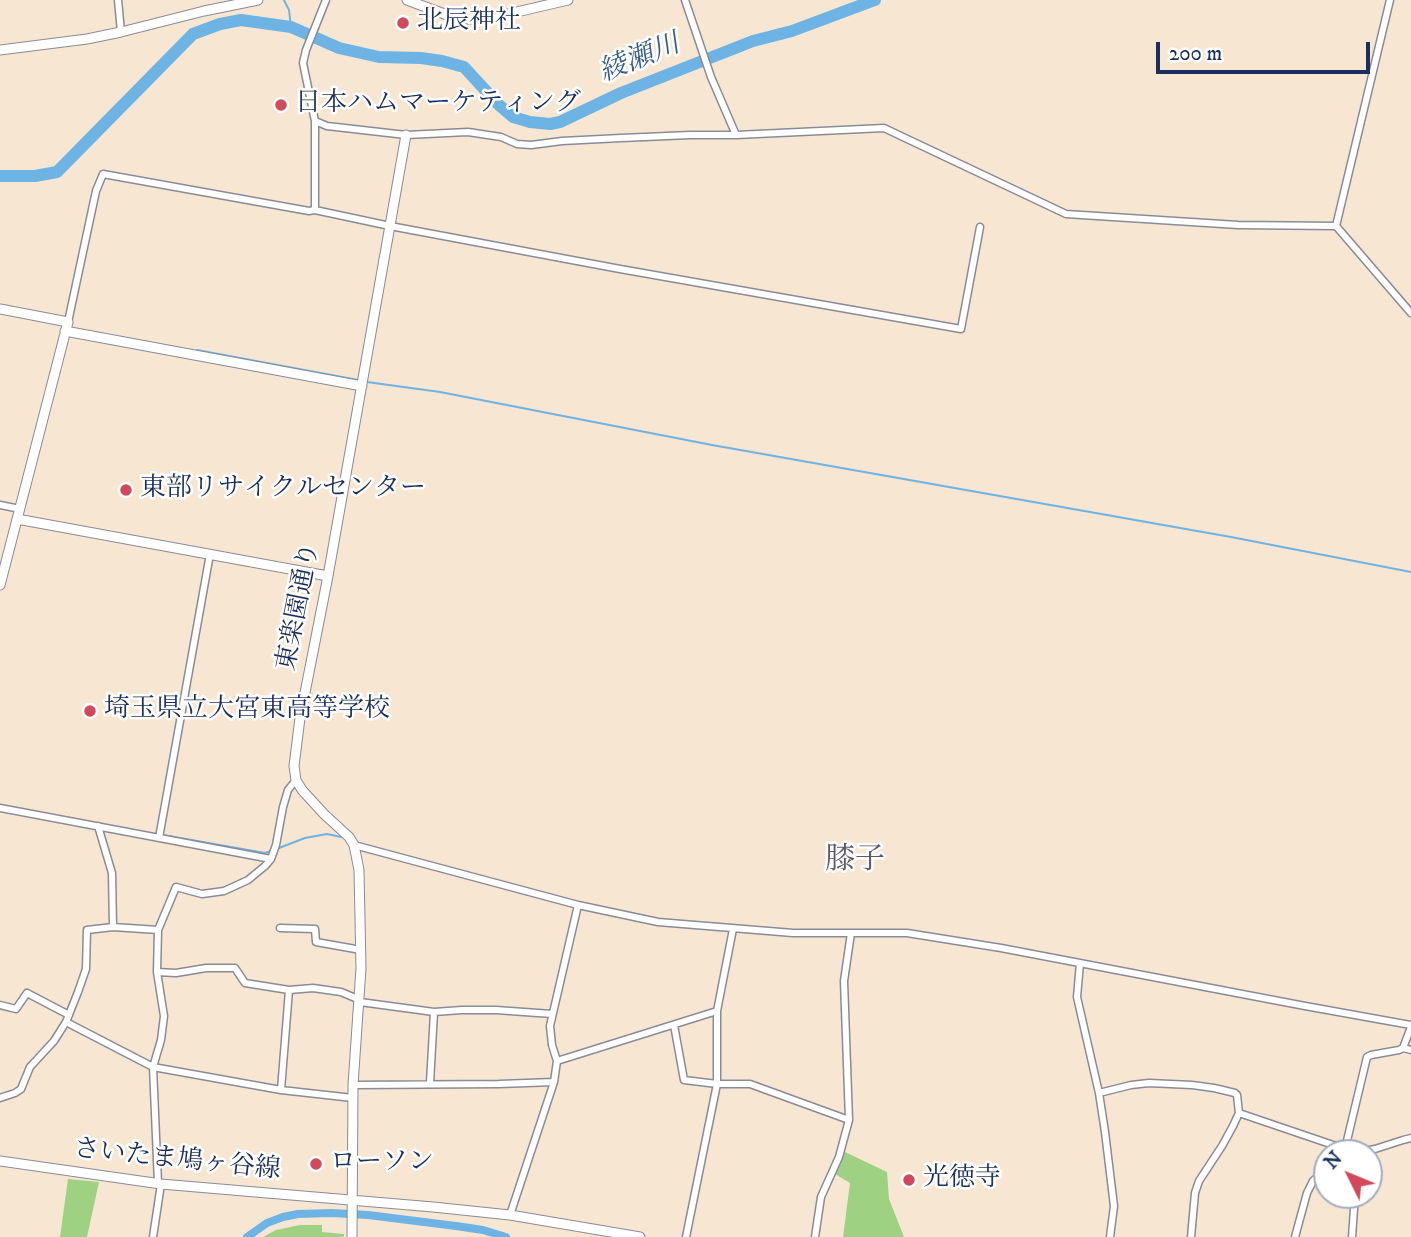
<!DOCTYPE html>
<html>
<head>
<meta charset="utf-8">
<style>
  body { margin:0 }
  #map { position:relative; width:1411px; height:1237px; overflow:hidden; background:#f7e7d2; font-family:"IM FELL DW Pica",serif }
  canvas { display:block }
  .north { position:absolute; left:1313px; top:1139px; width:70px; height:70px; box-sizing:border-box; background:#fff; border:2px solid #a4acbf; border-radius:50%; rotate:313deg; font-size:19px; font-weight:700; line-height:28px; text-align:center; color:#1b2f5e }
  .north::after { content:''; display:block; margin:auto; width:24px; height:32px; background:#d1495b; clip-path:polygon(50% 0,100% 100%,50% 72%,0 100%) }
  .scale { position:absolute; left:1156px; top:42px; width:214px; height:32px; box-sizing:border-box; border:4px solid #1b2f5e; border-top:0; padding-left:9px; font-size:21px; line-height:24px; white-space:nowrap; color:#1b2f5e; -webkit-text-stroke:5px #fff; paint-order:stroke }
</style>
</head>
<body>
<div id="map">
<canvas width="1411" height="1237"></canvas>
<div class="north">N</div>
<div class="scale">200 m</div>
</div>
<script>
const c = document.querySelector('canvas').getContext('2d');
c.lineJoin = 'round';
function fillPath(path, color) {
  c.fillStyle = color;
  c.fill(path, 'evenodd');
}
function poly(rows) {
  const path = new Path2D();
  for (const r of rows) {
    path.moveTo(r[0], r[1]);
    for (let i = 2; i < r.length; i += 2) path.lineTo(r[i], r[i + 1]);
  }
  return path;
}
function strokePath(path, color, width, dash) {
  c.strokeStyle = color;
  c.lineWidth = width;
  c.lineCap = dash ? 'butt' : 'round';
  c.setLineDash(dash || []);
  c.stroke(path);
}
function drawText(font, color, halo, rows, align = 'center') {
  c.font = font + ' "IM FELL DW Pica","Noto Serif JP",serif';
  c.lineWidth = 5;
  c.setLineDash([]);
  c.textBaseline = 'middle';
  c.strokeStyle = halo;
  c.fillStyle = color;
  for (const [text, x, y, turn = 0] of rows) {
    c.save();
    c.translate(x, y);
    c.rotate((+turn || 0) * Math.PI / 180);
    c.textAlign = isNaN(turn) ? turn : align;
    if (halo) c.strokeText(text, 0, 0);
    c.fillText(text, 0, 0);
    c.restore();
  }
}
const green = poly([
  [845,1152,887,1172,889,1199,904,1237,843,1237,850,1183,835,1174],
  [68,1179,99,1182,87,1237,60,1237],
  [300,1225,322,1225,322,1232,344,1234,344,1237,263,1237,276,1230]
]);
const stream = poly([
  [284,0,289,10,291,27],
  [197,350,358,380],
  [367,382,440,392,712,445,1231,537,1411,572],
  [163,835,265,853,271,851],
  [279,848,305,838,327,834,341,837]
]);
const canal = poly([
  [247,1237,267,1223,283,1217,298,1214,331,1213,368,1215,456,1226,483,1230,506,1237]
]);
const river = poly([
  [0,176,35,176,57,172,193,34,220,24,241,20,291,27,339,48,379,57,421,58,442,61,464,67,498,104,513,117,530,122,550,124,560,122,621,93,753,41,792,31,875,0]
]);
const street = poly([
  [118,0,121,32],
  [326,0,306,50,303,63,315,121,327,126,406,135,468,132,501,137,517,144,531,145,562,141,621,138,690,135,736,135,884,128,1066,214,1238,225,1336,226,1411,313],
  [685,0,711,77,736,135],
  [315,121,315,210],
  [1336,226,1390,0],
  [68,322,96,191,103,174,309,211,315,210,390,226,620,269,961,329,980,227],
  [0,505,20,509],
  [0,808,271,859],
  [98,826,112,873,113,927],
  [159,838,210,554],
  [354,845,578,905,658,922,793,933,907,933,1001,948,1305,1006,1411,1025],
  [280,928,315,929,316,942,361,950],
  [1080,963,1077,997,1099,1093,1105,1132,1114,1206,1110,1237],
  [157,972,176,973,206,968,235,968,245,983,289,990,313,988,341,992,360,1000],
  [360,1002,434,1012,462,1010,496,1010,552,1014],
  [0,1005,16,1009,27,993,69,1015],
  [66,1022,153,1067,281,1090,353,1098],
  [674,1025,684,1080,717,1084,750,1084,849,1120],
  [1403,1048,1411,1027],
  [557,1061,717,1011],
  [430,1083,434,1012],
  [353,1085,499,1084,554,1082],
  [281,1090,289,990],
  [1099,1093,1131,1085,1149,1083,1192,1085,1214,1088,1235,1093,1237,1095,1239,1113,1233,1126,1222,1146,1199,1181,1195,1193,1191,1237],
  [0,1098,15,1093,21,1089,30,1067,54,1041,66,1022,78,992,86,969,87,930,113,927,158,930],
  [1239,1113,1345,1149,1365,1151,1375,1149,1403,1140,1411,1138],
  [1341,1153,1345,1149,1367,1057,1371,1055,1399,1050,1403,1048,1411,1050],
  [158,1183,153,1067,161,1040,164,1016,157,972,158,930,176,887,202,894,224,891,248,880,265,866,271,859,276,845,283,807,288,790,296,780],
  [510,1215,554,1082,557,1061,552,1045,550,1026,578,905],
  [153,1237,161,1184],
  [686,1237,717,1084,717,1011,733,929],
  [815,1237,821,1197,839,1157,849,1120,844,981,851,933],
  [1295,1237,1307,1193,1313,1181,1327,1168],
  [1352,1237,1355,1195]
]);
const secondary = poly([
  [407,0,447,15,468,19,491,18,568,0],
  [0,50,87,39,121,32,204,11,258,0],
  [0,309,68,322,0,585],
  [65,331,362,386],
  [17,519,328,576],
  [0,1161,161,1184,433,1207,510,1215,640,1237],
  [352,1237,353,1085,361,968,359,870,354,845,349,837,324,814,302,790,296,780,294,766,300,718,328,576,406,135]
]);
const markers = [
  [403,23,7,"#d1495b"],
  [281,105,7,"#d1495b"],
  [126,490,7,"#d1495b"],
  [90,711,7,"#d1495b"],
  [316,1164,7,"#d1495b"],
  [909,1180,7,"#d1495b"]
];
const poiNames = [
  ["北辰神社",417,23],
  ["日本ハムマーケティング",295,105],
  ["東部リサイクルセンター",140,490],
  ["埼玉県立大宮東高等学校",104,711],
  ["ローソン",330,1164],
  ["光徳寺",923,1180]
];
const streetNames = [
  ["東楽園通り",300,607,-79],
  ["さいたま鳩ヶ谷線",177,1161,6]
];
const waterNames = [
  ["綾瀬川",640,60,-22]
];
const quarterNames = [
  ["膝子",855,862]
];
fillPath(green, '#9ed282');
strokePath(stream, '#6db4e4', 2);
strokePath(canal, '#6db4e4', 8);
strokePath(river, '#6db4e4', 12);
strokePath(street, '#898b98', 9);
strokePath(secondary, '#898b98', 11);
strokePath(street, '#fff', 6);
strokePath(secondary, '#fff', 9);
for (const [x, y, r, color] of markers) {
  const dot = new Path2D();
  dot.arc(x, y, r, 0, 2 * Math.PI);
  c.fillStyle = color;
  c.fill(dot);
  strokePath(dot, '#fff', 2.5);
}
drawText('26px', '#1b2f5e', '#fff', poiNames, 'left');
drawText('26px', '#1b2f5e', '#fff', streetNames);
drawText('italic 28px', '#385e8d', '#fff', waterNames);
drawText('30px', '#5d596a', '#fff', quarterNames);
</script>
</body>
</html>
